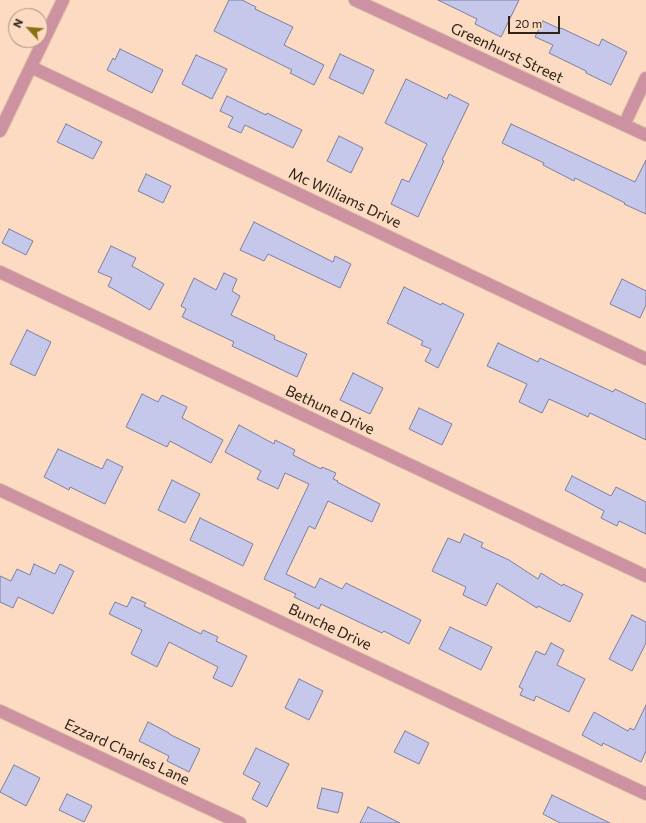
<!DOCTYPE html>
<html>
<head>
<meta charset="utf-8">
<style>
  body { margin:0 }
  #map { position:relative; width:646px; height:823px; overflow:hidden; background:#fcdbc2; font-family:Commissioner,sans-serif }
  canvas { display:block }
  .north { position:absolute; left:8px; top:8px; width:40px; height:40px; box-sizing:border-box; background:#fcdbc2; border:1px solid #aa917e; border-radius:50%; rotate:296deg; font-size:11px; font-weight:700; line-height:16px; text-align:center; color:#2f2319 }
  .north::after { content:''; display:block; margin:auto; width:14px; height:18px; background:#887112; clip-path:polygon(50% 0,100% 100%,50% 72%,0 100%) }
  .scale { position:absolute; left:508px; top:16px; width:52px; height:18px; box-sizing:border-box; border:2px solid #2f2319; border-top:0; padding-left:5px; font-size:12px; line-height:14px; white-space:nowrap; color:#2f2319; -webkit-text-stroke:3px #fcdbc2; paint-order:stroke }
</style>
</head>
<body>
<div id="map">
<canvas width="646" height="823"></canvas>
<div class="north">N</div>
<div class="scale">20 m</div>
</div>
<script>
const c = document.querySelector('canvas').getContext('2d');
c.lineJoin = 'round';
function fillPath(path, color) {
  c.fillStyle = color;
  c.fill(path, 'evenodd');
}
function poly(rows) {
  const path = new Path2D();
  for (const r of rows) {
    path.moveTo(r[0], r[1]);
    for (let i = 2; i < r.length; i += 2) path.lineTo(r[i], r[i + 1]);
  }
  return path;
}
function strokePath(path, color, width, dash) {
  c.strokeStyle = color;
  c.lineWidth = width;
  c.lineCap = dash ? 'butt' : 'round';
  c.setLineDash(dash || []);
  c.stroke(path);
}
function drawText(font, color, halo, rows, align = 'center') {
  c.font = font + ' Commissioner,sans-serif';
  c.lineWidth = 3.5;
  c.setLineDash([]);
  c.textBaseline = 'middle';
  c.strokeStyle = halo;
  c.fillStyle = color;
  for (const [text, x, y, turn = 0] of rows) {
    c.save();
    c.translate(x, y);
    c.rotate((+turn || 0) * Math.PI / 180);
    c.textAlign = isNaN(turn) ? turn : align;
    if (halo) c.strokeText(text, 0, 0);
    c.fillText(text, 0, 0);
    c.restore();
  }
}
const building = poly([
  [229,0,242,0,256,7,255,9,293,27,284,45,324,65,314,85,290,73,292,70,214,31,229,0],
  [438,0,519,0,501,37,475,24,477,19,438,0],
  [543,21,560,29,561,28,599,46,602,39,627,52,611,85,586,73,586,71,549,53,553,45,535,37,543,21],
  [120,49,163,70,152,93,107,70,113,58,115,60,120,49],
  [340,54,374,70,363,94,329,78,340,54],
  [196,55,227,69,212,99,182,84,196,55],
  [406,79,447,99,449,94,469,104,442,160,444,161,418,217,391,204,402,179,409,182,427,144,385,123,406,79],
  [227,96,266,115,267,113,302,130,293,148,245,125,241,133,228,127,233,117,220,111,227,96],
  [66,124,102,142,93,159,57,142,66,124],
  [511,124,635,182,646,160,646,214,624,204,625,203,575,178,574,181,543,165,544,163,502,143,511,124],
  [339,136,363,148,351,173,327,161,339,136],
  [146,174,171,186,163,203,138,191,146,174],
  [254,222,333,262,335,256,351,264,340,288,268,254,264,261,240,250,254,222],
  [9,229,33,241,26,255,2,243,9,229],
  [111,246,136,258,132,266,164,284,150,310,108,286,112,278,98,272,111,246],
  [224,273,237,279,232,291,240,296,231,315,275,336,274,339,307,354,297,377,232,346,234,342,182,317,186,309,181,306,194,278,216,290,224,273],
  [622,279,646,291,646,305,640,318,610,304,622,279],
  [404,287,441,305,442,303,464,314,438,368,425,361,431,349,421,345,423,341,387,323,404,287],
  [27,330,51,342,35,376,10,364,27,330],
  [498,343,538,362,540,358,613,392,615,389,646,404,646,440,590,413,588,417,549,399,542,413,519,402,527,384,487,366,498,343],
  [353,373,383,388,370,414,340,400,353,373],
  [142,394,158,402,162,395,187,407,182,418,223,440,211,463,170,441,167,447,126,427,142,394],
  [419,408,452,424,442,445,409,429,419,408],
  [239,425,274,444,275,440,295,450,293,455,321,469,322,467,336,473,333,479,338,481,337,482,380,504,372,522,328,501,315,529,309,526,286,574,315,588,320,578,342,589,346,583,421,620,409,644,384,631,382,633,321,604,319,609,294,597,296,594,264,579,309,484,285,473,278,489,257,479,261,471,225,452,239,425],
  [58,449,102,469,107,459,123,467,105,504,70,487,69,490,44,477,58,449],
  [572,476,611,496,616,487,646,502,646,534,619,521,617,526,601,518,604,511,565,490,572,476],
  [172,480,200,494,185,523,158,510,172,480],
  [200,518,253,544,243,566,190,540,200,518],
  [464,534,483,543,481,547,509,560,538,579,541,573,562,586,563,584,583,594,570,622,538,606,537,608,497,583,486,606,463,595,466,587,432,571,448,538,460,543,464,534],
  [34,564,55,574,60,564,74,571,53,614,18,597,13,608,0,602,0,576,11,581,17,569,30,575,34,564],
  [132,597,146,603,144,606,201,634,203,630,218,637,216,641,247,656,232,687,213,678,218,667,169,642,157,667,131,654,142,630,109,614,115,602,127,607,132,597],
  [632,615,646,622,646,643,632,671,609,659,632,615],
  [450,627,492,647,481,670,439,649,450,627],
  [551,643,564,650,557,665,585,679,569,712,536,696,534,701,520,695,523,689,519,687,536,651,545,655,551,643],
  [299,679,323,691,309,720,285,708,299,679],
  [646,705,646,751,641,762,603,743,602,746,582,735,594,712,628,731,630,728,634,730,646,705],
  [148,722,169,733,169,734,200,749,189,772,167,761,169,756,139,741,148,722],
  [405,731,429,743,419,764,394,752,405,731],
  [256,748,289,764,267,807,252,799,260,783,243,774,256,748],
  [14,765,40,778,26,806,0,792,14,765],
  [322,788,343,793,338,813,317,808,322,788],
  [67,794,92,806,84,822,59,810,67,794],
  [552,795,610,823,560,823,543,814,552,795],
  [368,807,400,823,360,823,368,807]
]);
const minor = poly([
  [355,0,646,135],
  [31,67,646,359],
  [624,125,646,78],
  [0,131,63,0],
  [0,272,646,576],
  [0,490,646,794],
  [0,711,240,823]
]);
const streetNames = [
  ["Greenhurst Street",507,53,25],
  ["Mc Williams Drive",345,198,25],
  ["Bethune Drive",330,410,25],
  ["Bunche Drive",330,627,25],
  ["Ezzard Charles Lane",127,752,25]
];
fillPath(building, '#c5c8eb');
strokePath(building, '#7c7f9f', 1);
strokePath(minor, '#d7baa4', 14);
strokePath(minor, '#cd92a1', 12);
drawText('15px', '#2f2319', '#fcdbc2', streetNames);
</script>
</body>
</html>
